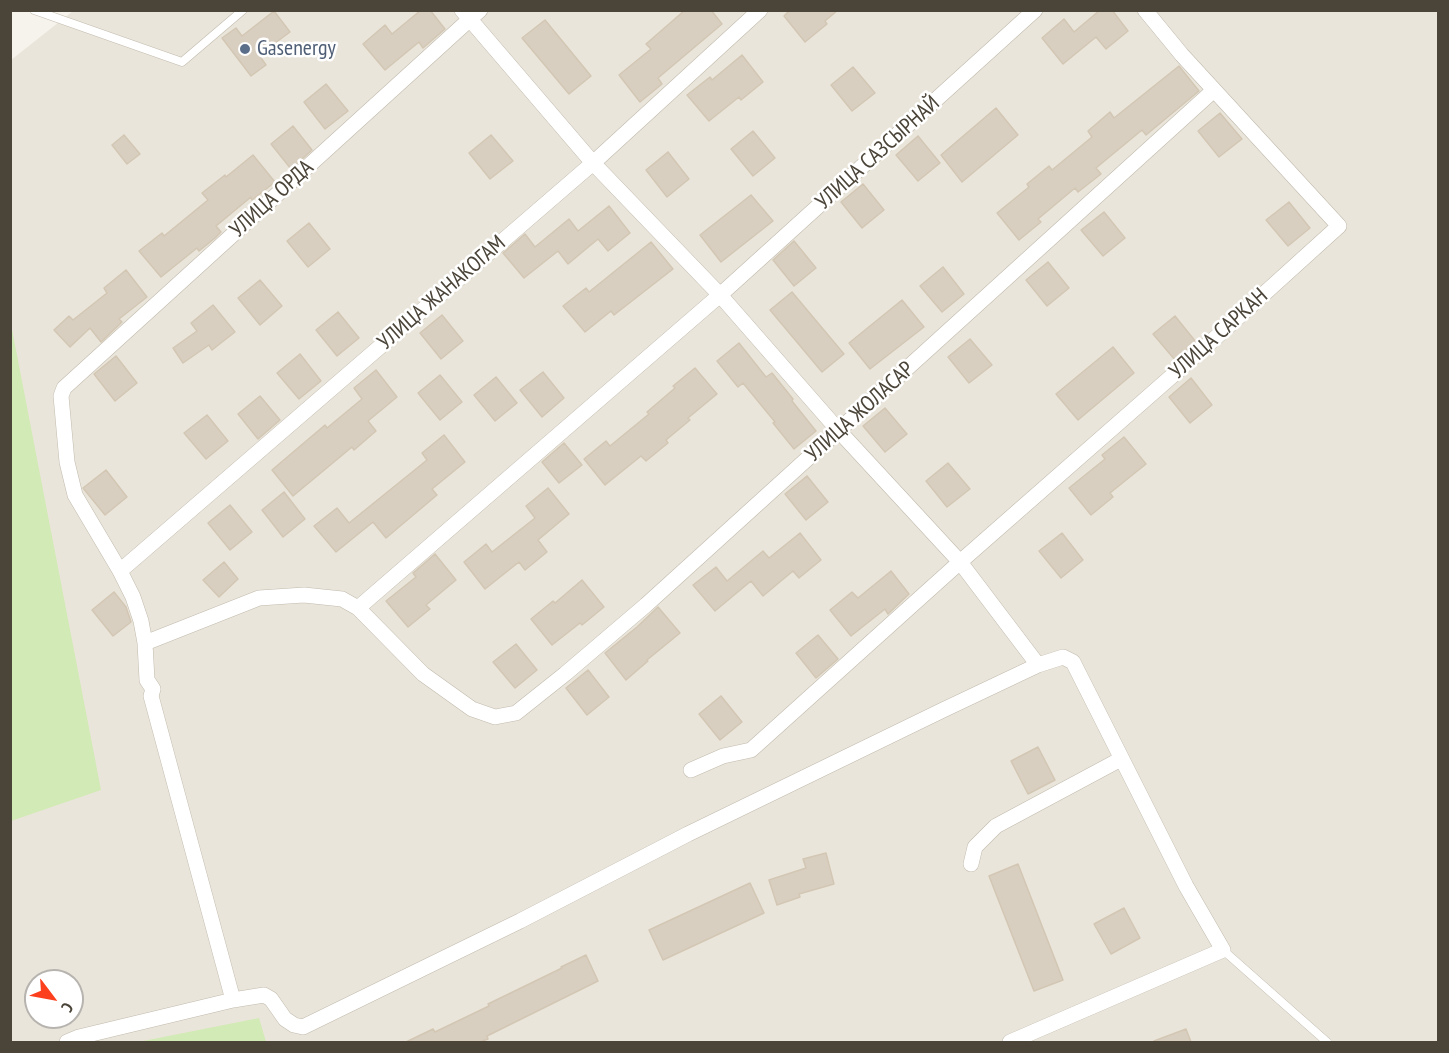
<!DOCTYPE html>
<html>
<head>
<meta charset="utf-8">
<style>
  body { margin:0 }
  #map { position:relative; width:1449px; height:1053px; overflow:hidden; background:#f6f3ec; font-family:"PT Sans Narrow",sans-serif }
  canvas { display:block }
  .frame { position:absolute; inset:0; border:12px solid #4b4439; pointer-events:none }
  .north { position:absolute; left:24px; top:969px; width:60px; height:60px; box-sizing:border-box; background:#fff; border:2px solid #b7b4b0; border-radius:50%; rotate:122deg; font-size:16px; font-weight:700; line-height:24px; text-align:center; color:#4b4439 }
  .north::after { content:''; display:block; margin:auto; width:21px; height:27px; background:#fc3f1d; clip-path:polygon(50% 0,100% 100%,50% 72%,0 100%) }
</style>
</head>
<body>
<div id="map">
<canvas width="1449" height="1053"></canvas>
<div class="frame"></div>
<div class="north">С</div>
</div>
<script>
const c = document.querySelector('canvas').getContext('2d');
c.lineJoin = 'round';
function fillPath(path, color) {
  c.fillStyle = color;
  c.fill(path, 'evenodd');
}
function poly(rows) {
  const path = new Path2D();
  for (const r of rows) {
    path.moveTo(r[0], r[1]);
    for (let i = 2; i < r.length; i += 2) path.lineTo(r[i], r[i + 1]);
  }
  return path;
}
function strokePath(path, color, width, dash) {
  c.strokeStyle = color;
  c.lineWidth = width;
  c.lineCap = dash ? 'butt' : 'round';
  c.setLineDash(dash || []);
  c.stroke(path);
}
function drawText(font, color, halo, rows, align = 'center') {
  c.font = font + ' "PT Sans Narrow",sans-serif';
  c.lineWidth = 5;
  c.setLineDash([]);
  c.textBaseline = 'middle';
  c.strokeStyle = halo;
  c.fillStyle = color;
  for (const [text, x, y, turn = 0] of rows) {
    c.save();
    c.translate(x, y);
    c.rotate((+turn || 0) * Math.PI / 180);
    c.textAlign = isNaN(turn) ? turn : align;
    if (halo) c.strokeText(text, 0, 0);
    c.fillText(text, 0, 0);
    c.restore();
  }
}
const residential = poly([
  [73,11,1438,11,1438,1042,11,1042,11,60],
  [36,981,72,981,72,1017,36,1017]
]);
const green = poly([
  [10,319,101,790,11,821,10,821],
  [259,1018,266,1042,138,1042]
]);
const building = poly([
  [421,10,430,10,445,29,423,48,419,42,385,70,363,44,385,25,392,34,421,10],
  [685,10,711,10,722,24,658,78,662,84,640,102,619,75,651,49,646,44,685,10],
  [790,10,838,10,825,21,827,24,805,42,784,16,790,10],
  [1100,10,1112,10,1128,31,1106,49,1096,37,1063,64,1042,38,1064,19,1074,32,1100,10],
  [274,11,290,32,259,55,266,65,251,76,222,38,236,28,242,36,274,11],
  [545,20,591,76,569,94,522,38,545,20],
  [742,55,763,82,741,100,739,97,709,121,687,95,710,77,712,80,742,55],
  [1179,66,1199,91,1146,135,1142,130,1096,168,1101,174,1078,192,1075,188,1038,219,1041,222,1019,240,997,213,1029,187,1027,184,1049,166,1052,170,1092,137,1088,131,1110,112,1114,118,1179,66],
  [853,67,875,93,852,111,831,85,853,67],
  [326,84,348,111,325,129,304,102,326,84],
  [996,108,1018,135,962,182,941,155,996,108],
  [1220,113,1242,139,1219,157,1198,131,1220,113],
  [293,126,312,150,291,169,271,144,293,126],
  [753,131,775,158,753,176,731,149,753,131],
  [124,135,140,154,127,164,112,145,124,135],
  [491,135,513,161,490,179,469,153,491,135],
  [918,136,940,163,918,181,896,155,918,136],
  [668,152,689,179,667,197,646,170,668,152],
  [253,155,275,182,252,200,251,197,216,226,221,232,215,238,199,251,197,248,161,277,139,251,162,233,164,236,208,200,202,193,225,175,226,177,253,155],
  [863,184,884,210,862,228,841,202,863,184],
  [751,195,773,221,721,262,700,235,751,195],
  [1289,202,1310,228,1288,246,1266,220,1289,202],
  [609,206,630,233,608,251,598,239,568,264,558,251,524,278,503,253,525,234,535,247,569,219,578,231,609,206],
  [1104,212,1125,238,1103,256,1081,230,1104,212],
  [309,223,330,249,308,267,287,241,309,223],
  [794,241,816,268,794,286,773,260,794,241],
  [651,242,673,269,614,315,611,311,585,332,563,306,586,288,589,292,651,242],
  [1048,262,1069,288,1047,306,1026,280,1048,262],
  [943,267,964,294,942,312,920,286,943,267],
  [126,270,147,297,119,319,122,322,101,342,90,328,70,347,54,330,69,316,73,320,107,293,104,288,126,270],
  [260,280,282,306,260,325,238,298,260,280],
  [792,292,844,354,822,372,770,310,792,292],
  [902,300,924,327,870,369,849,343,902,300],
  [213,305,235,332,212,350,209,345,183,363,173,348,197,331,191,323,213,305],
  [338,312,359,338,337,356,316,330,338,312],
  [442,315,463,341,441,359,420,333,442,315],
  [1175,316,1196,342,1175,360,1153,334,1175,316],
  [970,339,992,365,969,383,948,357,970,339],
  [739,343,766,377,772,373,793,399,792,401,816,431,794,449,773,423,775,422,743,383,738,387,717,361,739,343],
  [1113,347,1134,373,1078,420,1056,394,1113,347],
  [300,354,321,381,299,399,277,373,300,354],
  [116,356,137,383,115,401,94,374,116,356],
  [695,368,717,394,688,418,690,420,666,440,668,443,646,461,641,456,605,485,584,459,606,441,610,446,649,414,647,412,675,388,673,386,695,368],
  [376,370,397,397,368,421,376,431,354,450,352,447,293,496,272,470,325,425,327,428,362,399,354,388,376,370],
  [543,372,564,398,542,417,520,390,543,372],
  [440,375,462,402,440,420,418,393,440,375],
  [496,377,517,403,495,421,474,395,496,377],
  [1191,378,1212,405,1190,423,1169,397,1191,378],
  [260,396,280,420,258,439,238,414,260,396],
  [885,408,907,434,885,452,863,426,885,408],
  [207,415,228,441,206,459,184,433,207,415],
  [444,435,465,462,432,489,437,495,386,538,373,522,336,552,314,526,337,508,349,523,427,460,422,453,444,435],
  [1124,437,1146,464,1110,493,1113,497,1091,515,1069,488,1105,459,1102,455,1124,437],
  [564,443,582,465,559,483,542,462,564,443],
  [948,463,970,489,947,507,926,481,948,463],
  [106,470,127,497,105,515,83,488,106,470],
  [807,476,828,502,806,520,785,494,807,476],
  [548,488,569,514,538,540,547,552,525,570,519,562,485,589,464,562,486,544,492,552,535,518,526,506,548,488],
  [284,492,305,519,283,537,262,510,284,492],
  [230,505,252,532,230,550,208,523,230,505],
  [800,533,821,560,799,578,793,571,763,596,751,581,715,611,693,585,716,567,727,581,763,551,769,558,800,533],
  [1062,533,1083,560,1061,578,1039,551,1062,533],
  [435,554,456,580,426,605,430,609,408,627,386,601,416,577,413,573,435,554],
  [224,562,238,579,219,597,203,580,224,562],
  [891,571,909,594,888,614,885,609,851,636,830,610,852,592,858,598,891,571],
  [582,580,604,607,582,625,580,623,552,645,531,619,553,601,555,603,582,580],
  [114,592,126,607,131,622,113,636,92,610,114,592],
  [658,607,680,633,647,660,648,661,626,680,605,653,637,627,658,607],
  [818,635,838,659,816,678,796,653,818,635],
  [516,644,537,670,515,688,493,662,516,644],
  [588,670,609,697,587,715,566,688,588,670],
  [721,696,742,722,720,740,699,714,721,696],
  [1038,747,1055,780,1028,794,1011,761,1038,747],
  [826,853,834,884,799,894,800,897,777,905,769,880,806,868,803,859,826,853],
  [1018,864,1063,980,1034,991,989,876,1018,864],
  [750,883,764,913,663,960,649,930,750,883],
  [1124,908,1140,938,1111,954,1094,924,1124,908],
  [586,955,598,981,487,1036,488,1039,480,1042,406,1042,433,1029,435,1032,489,1006,488,1004,562,968,561,967,586,955],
  [1186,1029,1191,1042,1154,1042,1154,1041,1186,1029]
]);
const lane = poly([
  [34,10,182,62,243,10],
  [1223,950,1327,1042]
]);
const street = poly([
  [120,571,593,163,760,10],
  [358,608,720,295,1035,10],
  [145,643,259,598,304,595,342,599,358,608,423,674,472,709,495,717,516,713,565,674,646,605,1214,90],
  [691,770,723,756,751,750,960,562,1213,340,1339,226,1182,55,1145,10],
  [971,864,975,847,996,826,1121,759],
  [233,1000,151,696,153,689,147,680,145,643,141,621,133,597,120,571,75,495,67,462,61,396,64,388,480,10],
  [67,1042,79,1037,233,1000,264,995,271,999,285,1019,294,1025,303,1027,520,921,688,834,943,710,1038,665,960,562,839,431,720,295,593,163,462,10],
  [1010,1042,1223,950,1186,886,1073,662,1063,657,1038,665]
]);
const markers = [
  [245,49,6,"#5c6f8a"]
];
const serviceNames = [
  ["Gasenergy",257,49]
];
const streetNames = [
  ["УЛИЦА САЗСЫРНАЙ",878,153,-42],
  ["УЛИЦА ОРДА",272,199,-42],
  ["УЛИЦА ЖАНАКОГАМ",442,293,-41],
  ["УЛИЦА САРКАН",1219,334,-42],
  ["УЛИЦА ЖОЛАСАР",860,412,-42]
];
fillPath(residential, '#eae5da');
fillPath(green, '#d2eab5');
fillPath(building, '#d8cfc1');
strokePath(building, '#d3c7b4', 1.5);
strokePath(lane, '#c2bbae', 9);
strokePath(street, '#c2bbae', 16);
strokePath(lane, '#fff', 8);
strokePath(street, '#fff', 15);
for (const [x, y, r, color] of markers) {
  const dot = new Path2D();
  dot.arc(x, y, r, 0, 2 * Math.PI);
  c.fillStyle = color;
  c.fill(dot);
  strokePath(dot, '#fff', 2);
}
drawText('22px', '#4e5e75', '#fff', serviceNames, 'left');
drawText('22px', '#4b4439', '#fff', streetNames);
</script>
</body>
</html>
